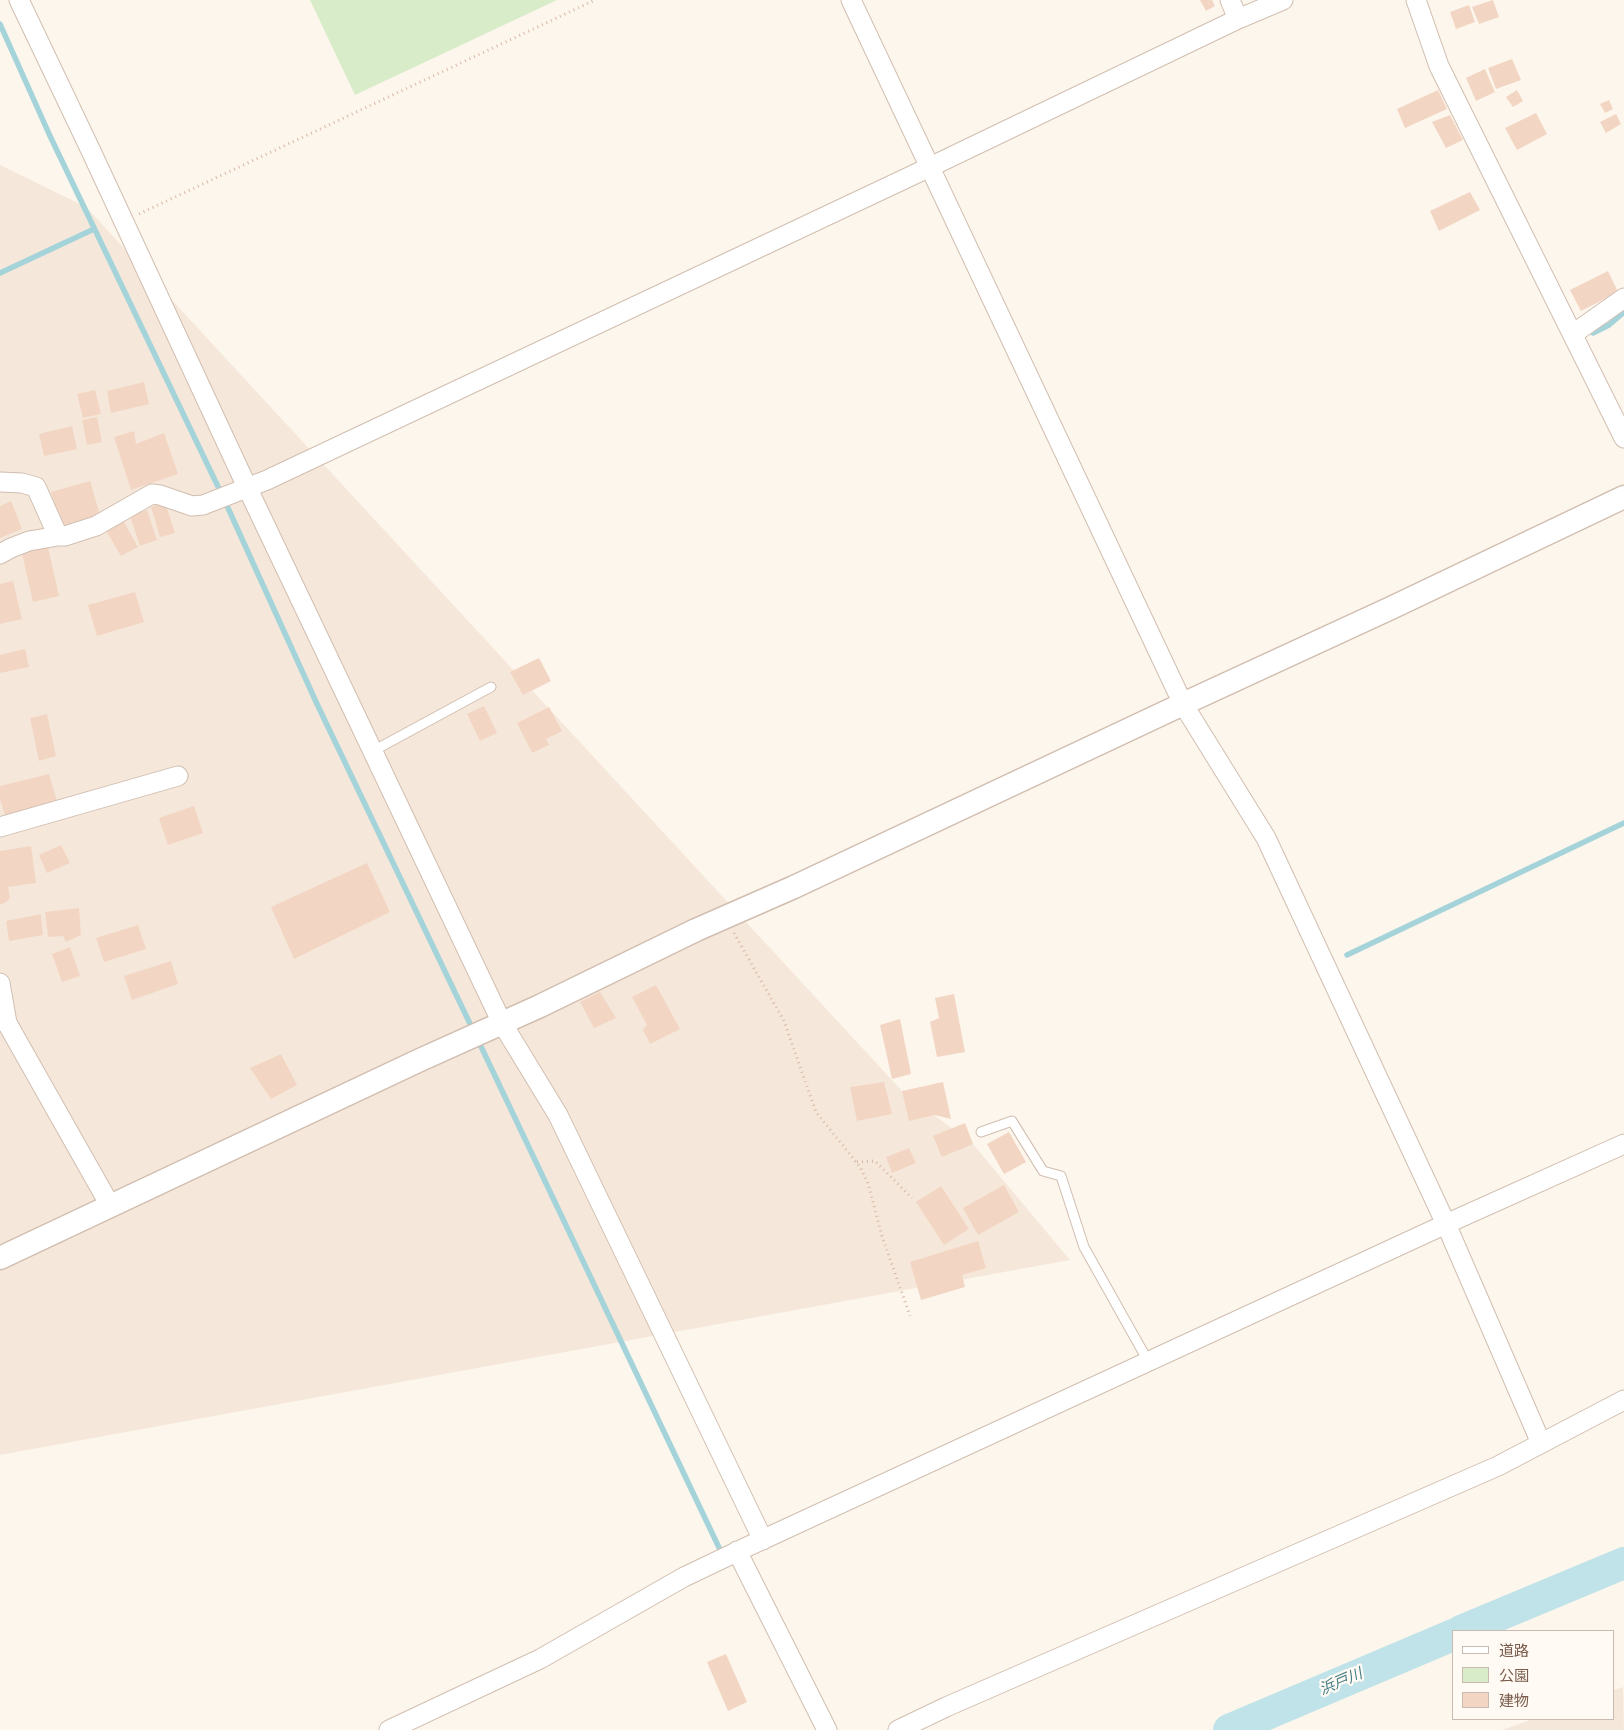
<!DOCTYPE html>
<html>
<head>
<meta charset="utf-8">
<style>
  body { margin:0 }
  #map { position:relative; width:1624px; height:1730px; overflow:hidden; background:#fdf6ec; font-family:Karla,"Noto Sans JP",sans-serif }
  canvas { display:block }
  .legend { position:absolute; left:1452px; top:1630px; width:162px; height:90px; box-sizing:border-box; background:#fffaf3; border:1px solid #cabbb1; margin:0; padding:6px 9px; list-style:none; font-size:15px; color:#7a5c4d }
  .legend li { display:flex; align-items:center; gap:10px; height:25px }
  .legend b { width:25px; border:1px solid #cabbb1 }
</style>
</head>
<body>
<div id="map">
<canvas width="1624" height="1730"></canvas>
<ul class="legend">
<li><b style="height:6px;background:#fff"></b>道路</li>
<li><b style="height:14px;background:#d8ecc9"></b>公園</li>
<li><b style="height:14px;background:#f3d5c3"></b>建物</li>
</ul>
</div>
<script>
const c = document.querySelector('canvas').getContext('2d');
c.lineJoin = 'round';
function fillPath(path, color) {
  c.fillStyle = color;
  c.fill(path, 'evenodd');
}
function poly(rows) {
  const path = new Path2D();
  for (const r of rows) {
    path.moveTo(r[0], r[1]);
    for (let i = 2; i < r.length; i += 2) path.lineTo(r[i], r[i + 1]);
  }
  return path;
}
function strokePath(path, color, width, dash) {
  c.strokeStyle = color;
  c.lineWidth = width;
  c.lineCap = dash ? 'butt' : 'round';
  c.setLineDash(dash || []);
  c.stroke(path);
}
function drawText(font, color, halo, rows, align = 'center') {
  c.font = font + ' Karla,"Noto Sans JP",sans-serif';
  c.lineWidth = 4.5;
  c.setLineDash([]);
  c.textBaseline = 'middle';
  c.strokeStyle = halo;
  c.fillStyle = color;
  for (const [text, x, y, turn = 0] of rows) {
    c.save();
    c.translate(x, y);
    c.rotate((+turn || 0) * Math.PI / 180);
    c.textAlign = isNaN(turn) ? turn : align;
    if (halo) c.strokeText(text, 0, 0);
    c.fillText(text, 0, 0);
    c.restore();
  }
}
const residential = poly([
  [0,165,86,207,902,1091,973,1144,1070,1260,0,1455],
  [1623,1687,1624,1730,1502,1730,1533,1719,1613,1719,1613,1690]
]);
const green = poly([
  [310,0,557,0,355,95]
]);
const stream = poly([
  [0,24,50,136,223,497,317,704,473,1030],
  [0,273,94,229],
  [1593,333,1609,325,1624,312],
  [1347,955,1624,823],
  [477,1038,723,1556]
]);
const river = poly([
  [1461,1631,1624,1563],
  [1229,1730,1453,1635]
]);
const building = poly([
  [1200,0,1212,0,1215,6,1206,11],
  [1493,0,1499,17,1479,24,1472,7],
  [1469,5,1475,22,1456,29,1450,12],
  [1512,59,1521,80,1496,89,1488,68],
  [1485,69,1495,92,1476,101,1466,78],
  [1438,90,1447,109,1405,128,1397,109],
  [1517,90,1523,101,1513,107,1506,97],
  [1609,100,1613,109,1605,113,1600,104],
  [1536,113,1547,134,1517,150,1505,128],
  [1616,114,1621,124,1606,133,1600,122],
  [1450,115,1463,140,1446,148,1432,122],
  [1470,192,1480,210,1439,231,1430,211],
  [1608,271,1618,292,1581,311,1570,290],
  [144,382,149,404,111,413,107,391],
  [95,390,101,414,83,418,77,394],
  [97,417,102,442,87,445,82,420],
  [72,426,77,449,44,456,39,434],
  [134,431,136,444,164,433,178,474,131,490,114,437],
  [90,481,100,515,61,526,51,492],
  [11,501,22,529,0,538,0,506],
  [165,502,175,533,160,537,151,507],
  [147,510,157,540,140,546,130,516],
  [121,517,138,547,121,556,104,527],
  [47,543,59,596,33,602,21,549],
  [13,581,22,619,0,624,0,584],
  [135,592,144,622,97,636,88,605],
  [25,649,29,667,0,673,0,655],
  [539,658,551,681,523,695,510,672],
  [484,706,497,733,480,741,467,714],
  [549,707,562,731,546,739,549,745,532,753,517,723],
  [47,714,56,756,39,761,30,718],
  [49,774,58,805,6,819,0,799,0,786],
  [194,806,203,833,168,845,159,818],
  [61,845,70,863,47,873,39,855],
  [31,846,36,883,8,887,10,898,5,903,0,904,0,851],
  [367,863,390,912,294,959,271,907],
  [79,908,81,935,66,942,63,936,48,937,45,912],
  [41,914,43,935,9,941,6,921],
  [138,925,146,949,104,962,96,938],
  [70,947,80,976,62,982,52,954],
  [171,961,178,984,132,1000,124,976],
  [656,985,680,1029,650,1044,643,1030,647,1025,632,997],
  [600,992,616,1018,594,1028,580,1002],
  [954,994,965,1052,937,1057,930,1022,939,1018,935,998],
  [900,1019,911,1074,892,1079,880,1025],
  [281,1054,297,1085,271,1099,250,1068],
  [884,1082,892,1114,857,1121,850,1087],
  [943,1082,951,1119,935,1115,909,1121,902,1091],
  [965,1123,973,1144,942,1157,933,1136],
  [1009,1132,1026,1162,1004,1174,987,1144],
  [909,1148,916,1163,892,1173,886,1157],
  [1004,1185,1019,1212,978,1235,963,1208],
  [941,1186,969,1229,944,1245,916,1202],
  [978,1241,986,1268,962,1275,965,1287,921,1300,910,1262],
  [726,1654,747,1702,728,1711,707,1662]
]);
const path = poly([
  [139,214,595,0],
  [734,933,784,1021,816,1112,860,1167,868,1183,882,1236,910,1316],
  [857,1162,875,1161,912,1198]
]);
const service = poly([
  [373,751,491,687],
  [981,1132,1012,1121,1043,1171,1061,1176,1084,1247,1148,1361]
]);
const minor = poly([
  [19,0,91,151,247,487,502,1023,558,1115,763,1540],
  [851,0,1183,704,1266,838,1446,1224,1541,1443],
  [1230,0,1238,19],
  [1416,0,1439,66,1624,438],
  [1573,334,1624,298],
  [0,482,22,483,36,487,58,536,65,536,96,526,152,494,160,495,192,506,203,505,267,480,930,167,1238,19,1283,0],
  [0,554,11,548,29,541,58,536],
  [0,827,178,776],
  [0,983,7,1023,111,1207],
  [737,1551,827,1730],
  [389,1730,540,1659,684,1577,751,1545,1446,1224,1624,1144],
  [898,1730,946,1707,1498,1466,1624,1400]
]);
const tertiary = poly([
  [0,1258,420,1060,540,1006,696,930,794,887,1183,704,1391,608,1624,497]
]);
const waterNames = [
  ["浜戸川",1341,1682,-23]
];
fillPath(residential, '#f5e8da');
fillPath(green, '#d8ecc9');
strokePath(stream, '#a5d3da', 5.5);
strokePath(river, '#bfe3e8', 32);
fillPath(building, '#f3d5c3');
strokePath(service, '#d1beb0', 11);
strokePath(minor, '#d1beb0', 21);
strokePath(tertiary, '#d1beb0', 25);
strokePath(path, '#d9b8a5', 3, [1, 4]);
strokePath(service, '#fff', 9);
strokePath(minor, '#fff', 19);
strokePath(tertiary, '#fff', 22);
drawText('italic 15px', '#437c86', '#fffaf3', waterNames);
</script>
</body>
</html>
